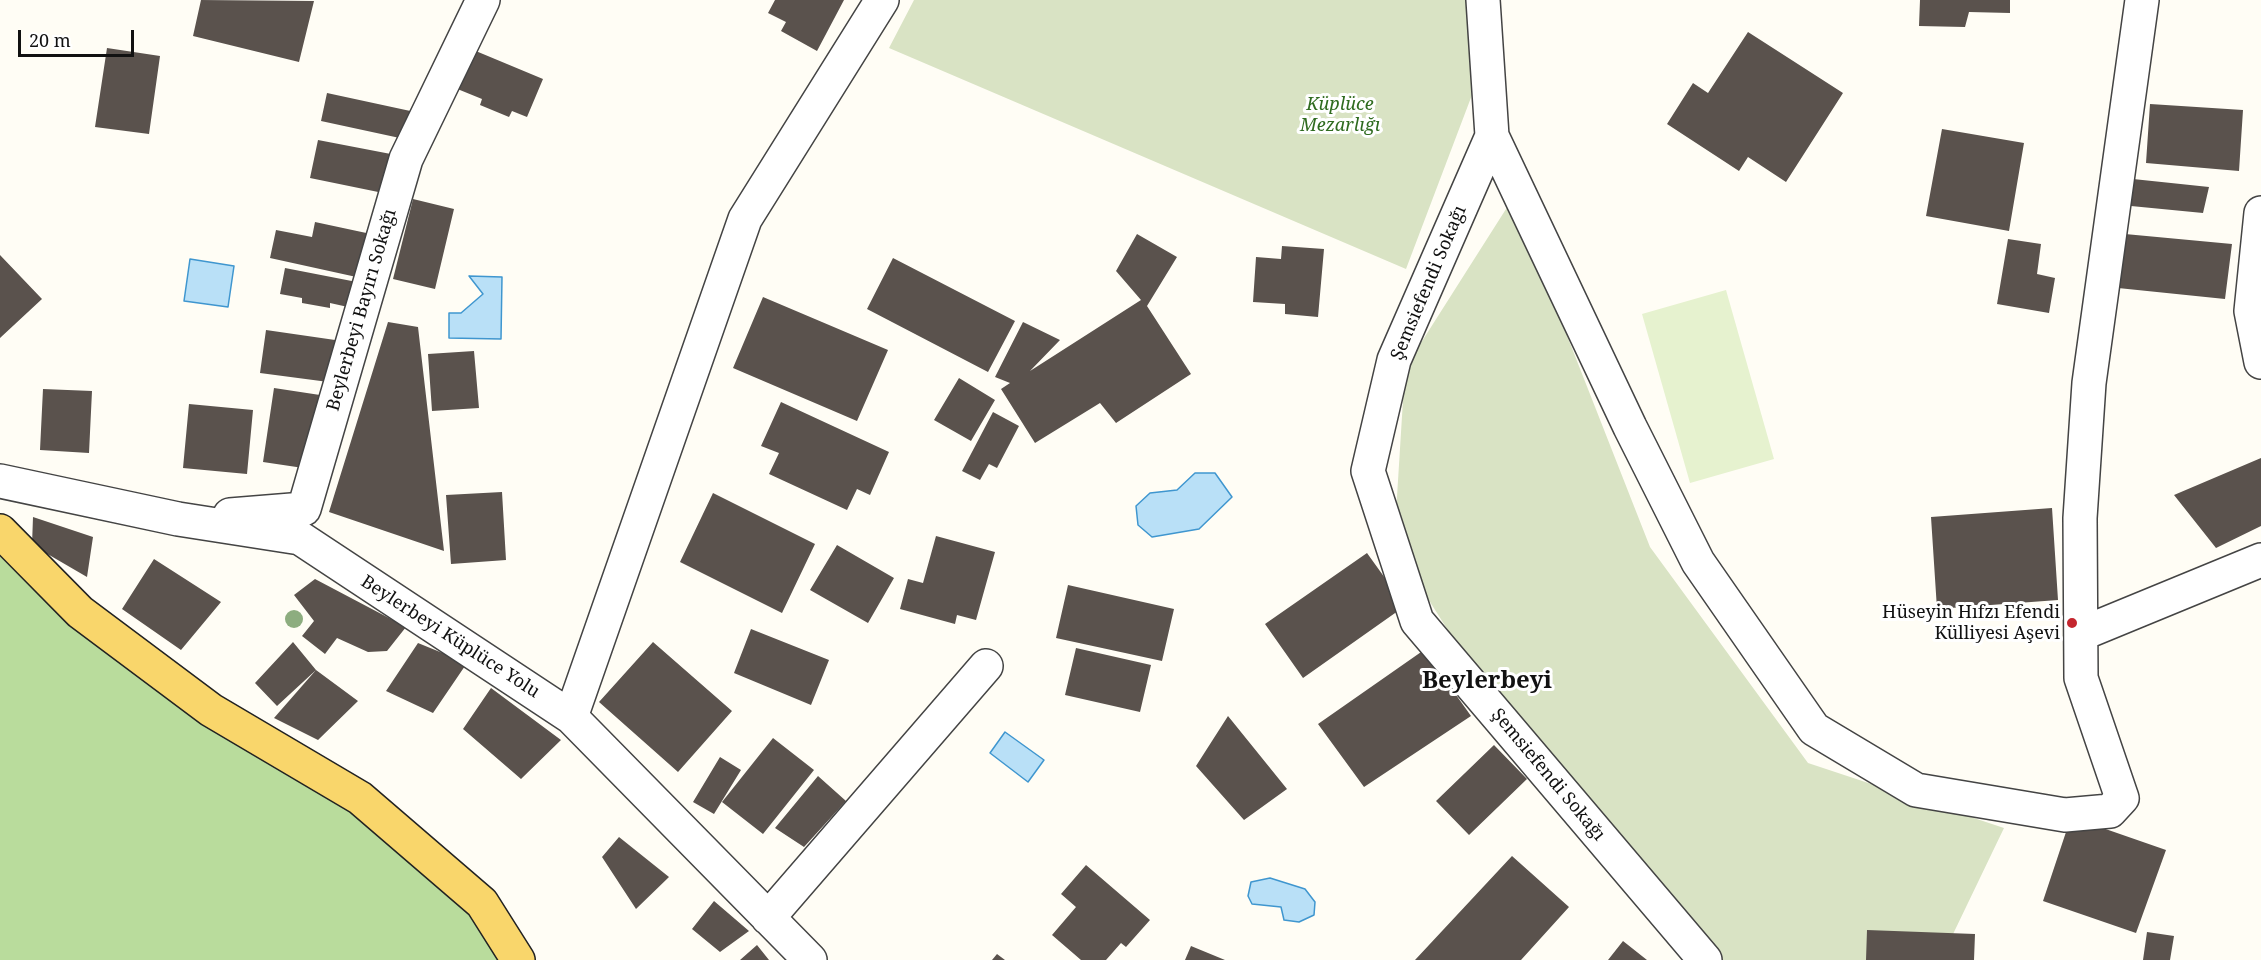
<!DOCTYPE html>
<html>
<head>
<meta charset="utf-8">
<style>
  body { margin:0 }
  #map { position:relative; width:2261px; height:960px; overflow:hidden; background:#fffdf5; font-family:"Noto Serif",serif }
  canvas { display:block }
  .scale { position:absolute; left:18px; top:30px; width:116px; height:27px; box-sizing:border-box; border:3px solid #111; border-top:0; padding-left:8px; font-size:18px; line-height:21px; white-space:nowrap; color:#111; -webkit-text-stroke:4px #fff; paint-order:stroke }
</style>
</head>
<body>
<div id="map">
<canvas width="2261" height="960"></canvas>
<div class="scale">20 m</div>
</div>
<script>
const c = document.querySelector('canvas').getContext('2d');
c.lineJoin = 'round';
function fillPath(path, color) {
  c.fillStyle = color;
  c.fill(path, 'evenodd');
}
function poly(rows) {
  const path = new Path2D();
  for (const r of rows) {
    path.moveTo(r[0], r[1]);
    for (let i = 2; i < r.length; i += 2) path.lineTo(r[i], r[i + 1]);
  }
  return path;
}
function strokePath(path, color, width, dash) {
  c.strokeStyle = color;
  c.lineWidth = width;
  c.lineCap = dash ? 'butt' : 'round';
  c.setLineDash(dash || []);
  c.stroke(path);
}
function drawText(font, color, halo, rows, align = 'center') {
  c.font = font + ' "Noto Serif",serif';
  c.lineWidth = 6;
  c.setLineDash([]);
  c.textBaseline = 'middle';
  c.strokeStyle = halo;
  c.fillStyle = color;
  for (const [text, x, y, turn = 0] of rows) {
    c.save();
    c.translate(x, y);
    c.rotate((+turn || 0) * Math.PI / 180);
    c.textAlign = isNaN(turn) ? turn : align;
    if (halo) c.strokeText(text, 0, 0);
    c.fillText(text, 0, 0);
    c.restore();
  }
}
const forest = poly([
  [0,549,379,821,535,960,0,960]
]);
const cemetery = poly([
  [914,0,1469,0,1475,87,1406,269,889,48],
  [1513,198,1650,547,1808,763,2004,828,1942,957,1878,960,1704,960,1475,673,1394,545,1405,368]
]);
const pitch = poly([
  [1726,290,1774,459,1690,483,1642,314]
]);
const water = poly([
  [190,259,234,266,228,307,184,301,190,259],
  [469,276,502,277,501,339,449,338,449,313,461,313,483,294,469,276],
  [1195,473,1215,473,1232,497,1199,529,1152,537,1138,525,1136,506,1150,493,1177,490,1195,473],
  [1005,732,1044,760,1028,782,990,753,1005,732],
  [1270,878,1305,889,1315,902,1314,915,1299,922,1284,920,1281,907,1252,904,1248,896,1251,882,1270,878]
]);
const building = poly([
  [201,0,314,1,299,62,193,36],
  [775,0,844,0,817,51,781,31,786,22,768,13],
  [1920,0,2010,0,2010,13,1969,12,1965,27,1919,26],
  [1748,32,1843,93,1786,182,1748,157,1739,171,1667,124,1693,83,1708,93],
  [107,48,160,56,149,134,95,127],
  [471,49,543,79,527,117,512,111,509,117,480,105,482,99,455,88],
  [327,93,415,112,409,140,321,121],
  [2150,104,2243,110,2239,171,2146,163],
  [1942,129,2024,143,2009,231,1926,216],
  [318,140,396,155,388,194,310,178],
  [2133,179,2209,187,2203,213,2131,206],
  [413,199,454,209,435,289,393,279],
  [315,222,371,234,361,278,270,258,276,230,312,237],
  [1137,234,1177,257,1147,306,1191,374,1116,423,1100,403,1035,443,1001,389,1010,383,995,377,1023,322,1060,340,1030,371,1141,300,1116,271],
  [2125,234,2232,244,2225,299,2118,288],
  [2008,239,2041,244,2037,274,2055,278,2049,313,1997,304],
  [1282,246,1324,249,1318,317,1285,314,1285,304,1253,302,1256,257,1281,259],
  [0,255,42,299,0,338],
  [893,258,1015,321,988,372,867,309],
  [285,268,362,283,357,309,330,303,330,308,302,303,302,298,280,294],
  [763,297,888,350,857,421,733,368],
  [388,322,418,327,444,551,329,512],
  [266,330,342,341,336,383,260,373],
  [474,351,479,408,432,411,428,354],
  [959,378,995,400,971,441,934,420],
  [274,388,320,395,310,469,263,462],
  [43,389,92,391,89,453,40,450],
  [781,402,889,452,870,495,857,489,847,510,769,474,779,453,761,446],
  [189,404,253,410,247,474,183,468],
  [993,412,1019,426,997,468,989,464,980,480,962,471],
  [2261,458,2261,526,2216,548,2174,495],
  [502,492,506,560,451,564,446,495],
  [713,493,815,544,782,613,680,562],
  [2052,508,2058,600,1937,609,1931,517],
  [33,517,93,537,87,577,32,545],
  [936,536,995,552,976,620,957,615,955,624,900,609,908,579,923,583],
  [837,545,894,578,868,623,810,590],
  [1367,553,1405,606,1303,678,1265,624],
  [154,559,221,602,181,650,122,609],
  [315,579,406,627,387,651,368,652,337,638,325,654,302,636,314,621,294,595],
  [1068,585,1174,609,1162,661,1056,638],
  [751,629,829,660,811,705,734,673],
  [293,642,316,670,277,706,255,683],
  [653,642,732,711,678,772,599,702],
  [418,643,467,663,433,713,386,691],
  [1076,648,1151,665,1140,712,1065,695],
  [1424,650,1471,716,1364,787,1318,724],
  [316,670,358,701,318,740,274,718],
  [491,688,561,740,521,779,463,729],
  [1228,716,1287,789,1244,820,1196,766],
  [773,738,814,770,763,834,722,802],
  [1494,745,1527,779,1469,835,1436,801],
  [720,757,741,770,714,814,693,802],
  [818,776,846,801,804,847,775,828],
  [2071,817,2166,850,2136,933,2043,901],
  [619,837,669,877,636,909,602,857],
  [1512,856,1569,907,1521,960,1415,960],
  [1086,865,1150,920,1126,947,1121,943,1106,960,1081,960,1052,935,1076,907,1061,894],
  [714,901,749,931,720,952,692,929],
  [1867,930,1975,934,1974,960,1866,960],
  [2147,932,2174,936,2170,960,2143,960],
  [1623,941,1647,960,1608,960],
  [757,945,769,960,740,960],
  [1191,946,1225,960,1185,960],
  [997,954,1005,960,992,960]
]);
const minor = poly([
  [1483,0,1492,136,1394,360,1368,471,1417,621,1705,960],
  [1492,136,1630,427,1698,562,1814,729,1916,790,2065,815,2110,811,2122,798,2081,678,2080,518,2089,383,2142,0],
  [2261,213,2251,311,2261,362],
  [0,481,178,519,300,538,571,717,810,960],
  [230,515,304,509,406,159,483,0],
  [2081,634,2261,560],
  [571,717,745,219,882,0],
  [768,918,986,666]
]);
const major = poly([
  [0,531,80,612,211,710,360,798,482,903,518,960]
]);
const trees = [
  [294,619]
];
const markers = [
  [2072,623,6,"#c4262e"]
];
const parkNames = [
  ["Küplüce",1340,105],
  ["Mezarlığı",1340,126]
];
const streetNames = [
  ["Şemsiefendi Sokağı",1429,283,-67],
  ["Beylerbeyi Bayırı Sokağı",362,310,-74],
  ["Beylerbeyi Küplüce Yolu",450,637,33],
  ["Şemsiefendi Sokağı",1548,775,50]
];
const poiNames = [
  ["Hüseyin Hıfzı Efendi",2060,613],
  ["Külliyesi Aşevi",2060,634]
];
const districtNames = [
  ["Beylerbeyi",1487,681]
];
fillPath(forest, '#b9dc9c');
fillPath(cemetery, '#d9e3c4');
fillPath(pitch, '#e6f2cf');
fillPath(water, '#b9e0f7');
strokePath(water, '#3f96cf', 1.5);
fillPath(building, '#5a524d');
strokePath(minor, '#444', 36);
strokePath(major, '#222', 36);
strokePath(minor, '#fff', 33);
strokePath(major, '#f9d66b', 33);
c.fillStyle = '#8dad7f';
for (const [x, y] of trees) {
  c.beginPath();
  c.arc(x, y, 9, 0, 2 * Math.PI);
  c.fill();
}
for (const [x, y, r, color] of markers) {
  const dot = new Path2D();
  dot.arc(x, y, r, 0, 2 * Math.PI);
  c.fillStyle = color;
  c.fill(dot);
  strokePath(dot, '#fff', 2);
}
drawText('italic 18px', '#2f6b1f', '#fff', parkNames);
drawText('18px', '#111', '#fff', streetNames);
drawText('18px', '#111', '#fff', poiNames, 'right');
drawText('bold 24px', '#111', '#fff', districtNames);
</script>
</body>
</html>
